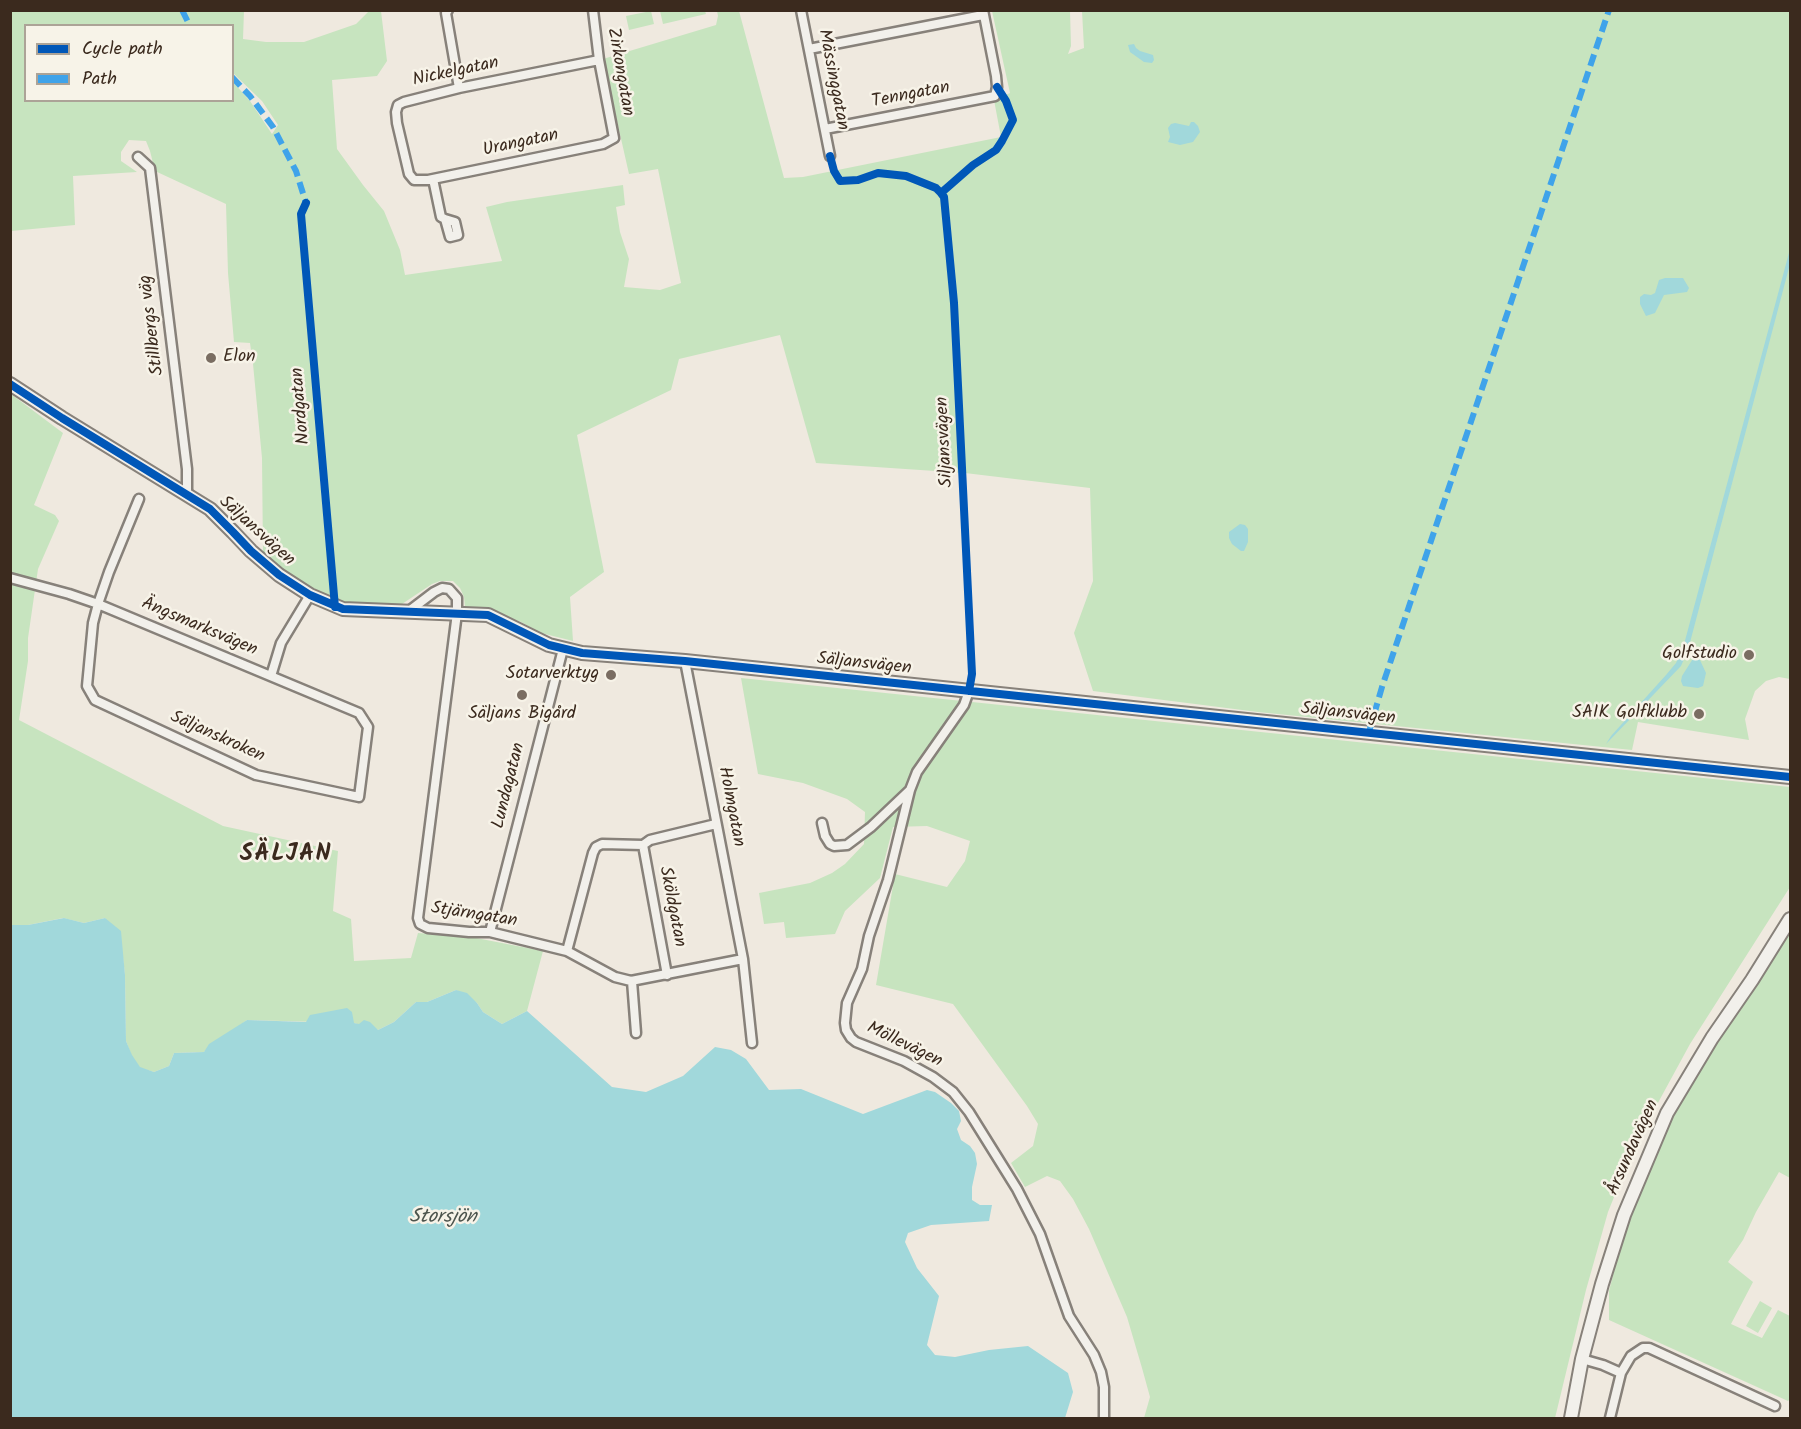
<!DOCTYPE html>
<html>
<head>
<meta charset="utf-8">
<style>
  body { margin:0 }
  #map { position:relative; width:1801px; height:1429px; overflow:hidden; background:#efe9df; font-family:Kalam,sans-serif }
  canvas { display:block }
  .frame { position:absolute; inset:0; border:12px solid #3b2a1e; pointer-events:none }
  .legend { position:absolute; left:24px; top:24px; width:210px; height:78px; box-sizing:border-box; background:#f7f3e8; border:2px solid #aca397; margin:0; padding:8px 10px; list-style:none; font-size:18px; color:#3b2a1e }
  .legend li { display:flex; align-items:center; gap:12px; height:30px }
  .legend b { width:30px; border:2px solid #aca397 }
</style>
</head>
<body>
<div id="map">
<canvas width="1801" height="1429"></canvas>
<div class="frame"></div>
<ul class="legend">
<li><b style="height:8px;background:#0057b8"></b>Cycle path</li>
<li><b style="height:8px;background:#3fa3ea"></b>Path</li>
</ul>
</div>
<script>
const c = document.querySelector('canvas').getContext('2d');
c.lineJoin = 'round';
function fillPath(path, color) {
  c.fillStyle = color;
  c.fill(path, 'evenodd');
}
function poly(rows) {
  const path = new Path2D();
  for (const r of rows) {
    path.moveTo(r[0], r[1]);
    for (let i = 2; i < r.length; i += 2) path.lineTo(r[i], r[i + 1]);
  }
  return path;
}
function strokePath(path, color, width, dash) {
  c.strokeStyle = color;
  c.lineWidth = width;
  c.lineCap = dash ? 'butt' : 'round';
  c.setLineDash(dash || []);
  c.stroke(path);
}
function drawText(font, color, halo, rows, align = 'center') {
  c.font = font + ' Kalam,sans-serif';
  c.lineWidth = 5;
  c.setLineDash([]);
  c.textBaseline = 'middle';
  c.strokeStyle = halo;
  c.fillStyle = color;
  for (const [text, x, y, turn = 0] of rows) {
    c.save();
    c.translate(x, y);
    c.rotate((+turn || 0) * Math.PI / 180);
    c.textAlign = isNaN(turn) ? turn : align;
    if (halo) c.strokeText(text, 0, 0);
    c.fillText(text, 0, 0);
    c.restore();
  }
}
const green = poly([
  [10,11,244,11,243,39,266,42,304,42,356,24,369,11,381,11,387,61,377,76,332,80,337,149,363,185,384,211,400,250,405,275,502,261,486,207,507,202,623,185,625,205,616,207,620,232,629,259,624,287,660,290,681,283,658,169,629,174,603,59,716,25,718,16,717,11,739,11,784,178,803,177,1001,137,994,100,1010,93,992,11,1070,11,1071,46,1068,54,1084,48,1082,11,1790,11,1790,679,1779,677,1766,681,1755,691,1745,719,1749,740,1638,722,1632,750,1258,712,1093,691,1074,633,1093,581,1090,488,965,473,816,463,780,335,679,359,671,390,577,435,604,572,570,597,573,641,541,633,521,622,494,612,484,608,465,607,464,597,460,588,453,581,440,581,432,584,399,606,347,603,338,601,323,437,318,457,331,599,300,584,263,555,262,458,253,364,250,343,234,342,228,273,226,204,155,171,150,151,146,141,129,140,121,152,121,161,137,172,73,176,75,225,11,231],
  [26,26,232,26,233,73,262,101,278,125,272,134,250,101,233,82,232,100,26,100],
  [651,11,654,24,629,30,626,16],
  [660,11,705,11,706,14,663,24],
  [11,394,63,433,34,505,55,515,59,521,38,569,28,638,28,661,19,720,223,826,338,851,333,911,351,919,354,961,411,958,418,933,471,937,543,951,527,1011,502,1024,483,1012,477,1003,456,990,427,1002,416,1002,394,1022,378,1030,354,1023,247,1020,204,1052,174,1053,169,1066,154,1072,140,1068,132,1057,126,1041,125,975,123,958,105,918,84,923,63,918,28,925,11,925],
  [741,678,1790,787,1790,887,1690,1044,1635,1145,1608,1212,1586,1290,1555,1418,1144,1418,1150,1397,1142,1368,1127,1317,1089,1229,1073,1199,1060,1181,1047,1176,1025,1187,1011,1163,1033,1146,1038,1124,1027,1106,953,1004,876,985,895,874,947,887,965,861,970,841,927,826,893,827,880,878,845,911,835,934,786,938,784,922,764,924,759,893,810,883,832,873,845,864,864,844,865,812,847,799,803,783,758,774],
  [1790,925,1790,1178,1779,1172,1756,1212,1743,1240,1728,1262,1753,1282,1731,1324,1762,1338,1778,1310,1790,1316,1790,1399,1788,1401,1609,1320,1609,1291,1629,1213,1674,1113,1721,1034],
  [1760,1301,1772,1308,1758,1333,1746,1326]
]);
const water = poly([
  [1134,44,1136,48,1140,51,1153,55,1154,60,1152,63,1144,62,1130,52,1128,45],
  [1191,122,1194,122,1198,126,1200,132,1193,142,1180,145,1168,142,1170,137,1168,128,1171,124,1175,123,1189,126],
  [1790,249,1790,264,1688,650,1681,666,1606,744,1611,736,1666,675,1676,663,1683,648],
  [1665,278,1683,278,1689,288,1687,292,1664,295,1655,313,1646,316,1640,304,1640,297,1644,294,1651,295,1655,293,1659,280],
  [1240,524,1245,525,1248,529,1248,542,1244,551,1241,551,1232,544,1229,538,1229,532],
  [1694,657,1699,658,1706,673,1703,686,1698,688,1683,686,1681,681,1682,676],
  [64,918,84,923,105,918,121,931,125,975,126,1041,132,1055,140,1067,154,1072,169,1066,174,1053,204,1052,209,1044,247,1020,306,1022,310,1015,347,1008,352,1012,354,1023,359,1024,364,1020,370,1022,378,1030,394,1022,416,1002,427,1002,456,990,467,993,477,1003,483,1012,502,1024,527,1011,612,1087,646,1092,683,1076,715,1047,731,1050,746,1059,769,1090,801,1089,863,1114,927,1090,935,1092,951,1103,959,1111,961,1121,957,1129,961,1140,970,1146,975,1153,977,1164,972,1187,972,1200,980,1205,992,1205,989,1221,931,1225,908,1233,905,1242,917,1268,939,1296,927,1345,935,1355,955,1357,989,1350,1028,1346,1068,1373,1073,1392,1065,1418,11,1418,11,925,28,925]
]);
const street = poly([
  [448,10,446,13,459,88],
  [593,10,599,60,614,138,603,144,428,180,414,180,409,174,397,123,396,112,398,105,404,102,459,88,599,60],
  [801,10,830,156],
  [809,49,983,15],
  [825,129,995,96,997,87,996,76,983,10],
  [138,157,150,168,187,469,187,495],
  [433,179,441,217,445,219,450,237,458,235,455,222,445,219],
  [10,578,69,594,98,604,359,713,368,727,359,797,256,775,95,700,87,686,93,623,98,604,109,572,139,499],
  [409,611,434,592,442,588,449,589,457,598,457,613,418,918,420,924,428,928,449,930,469,932,490,932,567,951,615,977,631,981,743,959,752,1043],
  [685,661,743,959],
  [271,676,281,643,310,595],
  [969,691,964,705,917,772,910,790,888,880,869,936,862,969,847,1003,845,1023,846,1030,851,1038,856,1042,904,1061,933,1077,953,1092,969,1112,1017,1189,1040,1234,1069,1316,1094,1355,1101,1372,1104,1387,1104,1418],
  [822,823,825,836,830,844,834,846,847,845,871,827,910,790],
  [643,845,667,975],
  [490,932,563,649],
  [567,951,593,853,596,847,602,844,643,845,650,840,716,824],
  [632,981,636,1033],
  [1582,1359,1603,1365,1621,1373],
  [1610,1418,1621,1373,1631,1356,1643,1348,1649,1348,1775,1406]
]);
const secondary = poly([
  [10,384,62,418,210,509,233,532,251,551,279,575,310,595,343,609,488,615,549,645,582,653,685,661,1790,777],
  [1571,1418,1582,1359,1602,1284,1624,1215,1667,1113,1712,1038,1752,980,1790,919]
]);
const quiet = poly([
  [182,10,190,26],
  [232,77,250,96,273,127,296,171,306,203],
  [1369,732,1382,687,1609,10]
]);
const cycleway = poly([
  [830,156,834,171,840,181,858,180,878,173,906,176,936,188,941,193],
  [306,203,301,214,335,607],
  [10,384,62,418,210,509,233,532,251,551,279,575,310,595,343,609,488,615,549,645,582,653,685,661,1790,777],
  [969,691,972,674,954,303,944,197,941,193,973,165,996,150,1002,141,1013,120,1006,101,997,87]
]);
const markers = [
  [211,358,6,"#7a6d62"],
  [1749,655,6,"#7a6d62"],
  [611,675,6,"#7a6d62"],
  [522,695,6,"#7a6d62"],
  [1699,714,6,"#7a6d62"]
];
const streetNames = [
  ["Zirkongatan",619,72,80],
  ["Nickelgatan",456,73,-12],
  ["Mässinggatan",832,80,79],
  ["Tenngatan",911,96,-11],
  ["Urangatan",521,144,-12],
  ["Stillbergs väg",153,325,-97],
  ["Nordgatan",302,406,-95],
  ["Siljansvägen",946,442,-93],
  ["Säljansvägen",256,532,42],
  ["Ängsmarksvägen",199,628,23],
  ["Säljansvägen",864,665,6],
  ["Säljansvägen",1348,715,6],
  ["Säljanskroken",217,738,24],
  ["Lundagatan",510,786,-76],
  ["Holmgatan",730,807,79],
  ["Sköldgatan",671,907,79],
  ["Stjärngatan",474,916,9],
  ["Möllevägen",904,1046,26],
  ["Årsundavägen",1634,1148,-66]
];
const poiNames = [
  ["Elon",223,358,"left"],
  ["Golfstudio",1737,655],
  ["Sotarverktyg",599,675],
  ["SAIK Golfklubb",1687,714],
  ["Säljans Bigård",522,715,"center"]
];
const waterNames = [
  ["Storsjön",443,1219]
];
const districtNames = [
  ["SÄLJAN",286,856]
];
fillPath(green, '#c7e4bf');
fillPath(water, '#a1d8db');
strokePath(street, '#87817a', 13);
strokePath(secondary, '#87817a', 16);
strokePath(street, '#f2f0eb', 8);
strokePath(secondary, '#f2f0eb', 12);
strokePath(quiet, '#3fa3ea', 6, [12, 6]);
strokePath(cycleway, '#0057b8', 8);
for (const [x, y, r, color] of markers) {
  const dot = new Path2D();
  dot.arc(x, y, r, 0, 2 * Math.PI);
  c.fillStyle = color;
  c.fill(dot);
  strokePath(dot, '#f7f3e8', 2);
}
drawText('18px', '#3b2a1e', '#f7f3e8', streetNames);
drawText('18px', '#3b2a1e', '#f7f3e8', poiNames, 'right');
drawText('italic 20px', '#4c544d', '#f7f3e8', waterNames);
c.letterSpacing = '1.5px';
drawText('bold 24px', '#3b2a1e', '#f7f3e8', districtNames);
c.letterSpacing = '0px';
</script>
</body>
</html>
